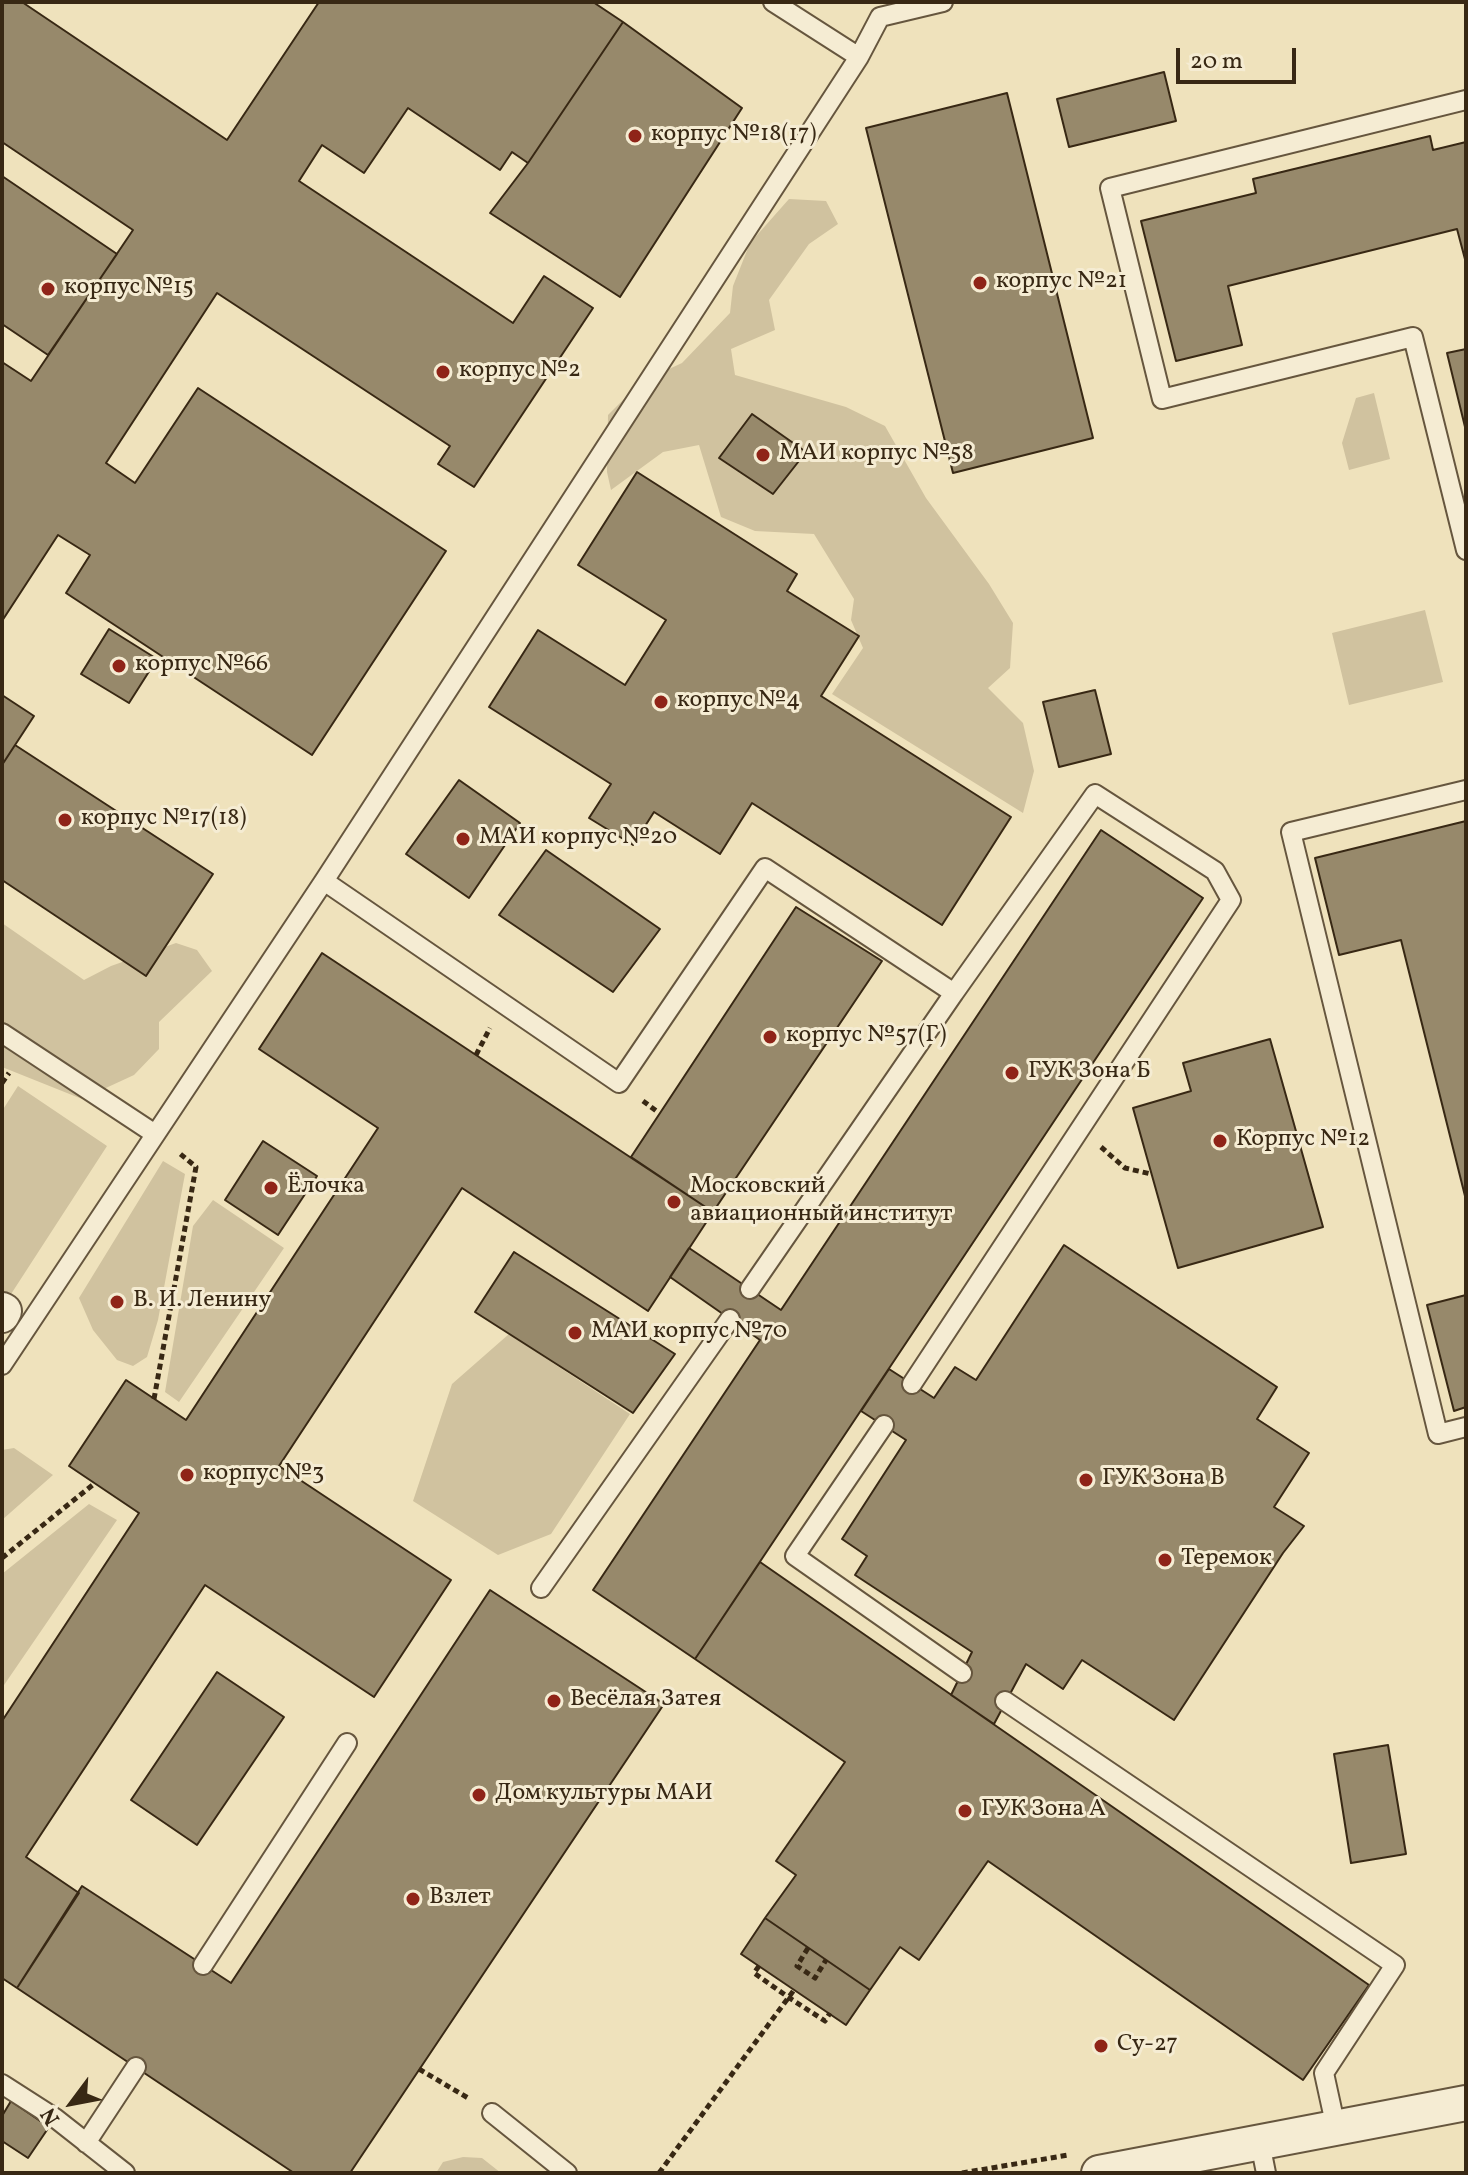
<!DOCTYPE html>
<html>
<head>
<meta charset="utf-8">
<style>
  body { margin:0 }
  #map { position:relative; width:1468px; height:2175px; overflow:hidden; background:#efe2bc; font-family:Vollkorn,serif }
  canvas { display:block }
  .frame { position:absolute; inset:0; border:4px solid #382814; pointer-events:none }
  .north { position:absolute; left:32px; top:2063px; width:80px; height:80px; -webkit-text-stroke:6px #f5ecd3; paint-order:stroke; rotate:238deg; font-size:22px; font-weight:700; line-height:32px; text-align:center; color:#382814 }
  .north::after { content:''; display:block; margin:auto; width:28px; height:36px; background:#382814; clip-path:polygon(50% 0,100% 100%,50% 72%,0 100%) }
  .scale { position:absolute; left:1176px; top:48px; width:120px; height:36px; box-sizing:border-box; border:4px solid #382814; border-top:0; padding-left:10px; font-size:24px; line-height:28px; white-space:nowrap; color:#382814; -webkit-text-stroke:6px #f5ecd3; paint-order:stroke }
</style>
</head>
<body>
<div id="map">
<canvas width="1468" height="2175"></canvas>
<div class="frame"></div>
<div class="north">N</div>
<div class="scale">20 m</div>
</div>
<script>
const c = document.querySelector('canvas').getContext('2d');
c.lineJoin = 'round';
function fillPath(path, color) {
  c.fillStyle = color;
  c.fill(path, 'evenodd');
}
function poly(rows) {
  const path = new Path2D();
  for (const r of rows) {
    path.moveTo(r[0], r[1]);
    for (let i = 2; i < r.length; i += 2) path.lineTo(r[i], r[i + 1]);
  }
  return path;
}
function strokePath(path, color, width, dash) {
  c.strokeStyle = color;
  c.lineWidth = width;
  c.lineCap = dash ? 'butt' : 'round';
  c.setLineDash(dash || []);
  c.stroke(path);
}
function drawText(font, color, halo, rows, align = 'center') {
  c.font = font + ' Vollkorn,serif';
  c.lineWidth = 6;
  c.setLineDash([]);
  c.textBaseline = 'middle';
  c.strokeStyle = halo;
  c.fillStyle = color;
  for (const [text, x, y, turn = 0] of rows) {
    c.save();
    c.translate(x, y);
    c.rotate((+turn || 0) * Math.PI / 180);
    c.textAlign = isNaN(turn) ? turn : align;
    if (halo) c.strokeText(text, 0, 0);
    c.fillText(text, 0, 0);
    c.restore();
  }
}
const green = poly([
  [789,199,826,201,838,224,809,244,769,300,775,330,731,349,735,375,846,407,885,426,926,498,989,584,1013,623,1010,668,988,688,1023,723,1034,771,1023,813,832,694,863,648,851,620,854,599,814,534,755,531,721,517,699,445,663,452,611,490,607,472,608,415,641,382,682,363,730,313,733,286,750,243],
  [1374,393,1390,459,1349,470,1342,443,1356,398],
  [1425,610,1443,682,1349,705,1332,633],
  [2,923,84,980,111,966,176,943,197,950,212,971,159,1022,159,1049,134,1075,82,1099,2,1067],
  [18,1086,107,1146,2,1308,2,1111],
  [163,1161,185,1174,158,1320,147,1357,133,1366,117,1360,93,1330,79,1298],
  [213,1200,284,1248,179,1402,165,1392,193,1226],
  [509,1334,630,1414,551,1534,498,1555,413,1501,452,1384],
  [14,1448,53,1475,2,1520,2,1450],
  [89,1504,117,1520,2,1688,2,1574],
  [463,2157,482,2158,501,2173,436,2173,443,2162]
]);
const building = poly([
  [2,2,22,2,227,140,319,2,593,2,623,22,528,163,512,152,500,170,408,108,364,173,322,145,299,181,513,323,544,276,593,308,474,487,438,464,450,446,217,293,106,463,135,483,198,388,446,551,312,755,66,593,90,555,58,535,2,621,2,362,31,381,133,230,2,142,2,2],
  [623,22,742,108,620,297,490,213,528,163,623,22],
  [1164,72,1176,121,1069,147,1057,99,1164,72],
  [1007,93,1093,438,953,473,866,128,1007,93],
  [1430,136,1433,150,1466,142,1466,263,1457,229,1228,286,1242,345,1176,361,1141,221,1256,193,1253,179,1430,136],
  [2,176,117,254,48,355,2,324,2,176],
  [1466,349,1466,431,1447,353,1466,349],
  [752,414,806,452,773,494,719,458,752,414],
  [637,472,797,574,787,591,859,636,821,696,1011,817,942,925,752,803,720,854,654,812,633,845,589,818,611,784,489,707,538,630,625,685,666,620,578,565,637,472],
  [109,629,157,659,129,703,81,674,109,629],
  [1095,690,1111,754,1059,767,1043,702,1095,690],
  [2,695,34,716,2,765,2,695],
  [15,745,213,874,146,976,2,880,2,765,15,745],
  [459,780,520,823,469,898,406,854,459,780],
  [1466,821,1466,1200,1401,940,1339,955,1315,858,1466,821],
  [1101,830,1203,898,695,1659,593,1590,760,1340,670,1277,689,1248,781,1310,1101,830],
  [546,850,660,929,613,992,499,915,546,850],
  [796,907,882,961,713,1212,631,1157,796,907],
  [322,953,713,1212,648,1311,462,1188,279,1466,451,1580,374,1697,205,1585,26,1857,79,1893,17,1988,2,1978,2,1721,139,1513,69,1466,126,1380,186,1420,378,1128,259,1049,322,953],
  [1270,1039,1323,1227,1178,1268,1133,1108,1191,1091,1183,1063,1270,1039],
  [263,1141,317,1176,278,1235,225,1200,263,1141],
  [1064,1245,1277,1387,1257,1419,1309,1453,1274,1507,1304,1526,1283,1553,1174,1720,1082,1660,1063,1689,1026,1664,994,1724,951,1695,972,1652,855,1575,867,1556,842,1539,906,1440,861,1411,889,1369,934,1398,955,1367,976,1380,1064,1245],
  [514,1252,675,1354,633,1413,475,1312,514,1252],
  [1466,1295,1466,1407,1454,1411,1427,1305,1466,1295],
  [760,1562,1369,1985,1303,2080,988,1861,919,1960,900,1947,870,1990,765,1918,796,1875,776,1861,845,1762,695,1659,760,1562],
  [490,1590,664,1704,350,2173,294,2173,17,1988,82,1886,231,1983,490,1590],
  [217,1672,284,1717,197,1845,131,1800,217,1672],
  [1388,1745,1406,1854,1351,1863,1334,1754,1388,1745],
  [765,1918,870,1990,846,2025,741,1954,765,1918],
  [11,2101,49,2127,28,2158,2,2141,2,2116,11,2101]
]);
const path = poly([
  [476,1055,490,1028],
  [2,1083,9,1073],
  [643,1101,659,1113],
  [1101,1147,1125,1168,1151,1174],
  [154,1399,196,1167,178,1152],
  [2,1558,95,1483],
  [808,1948,797,1966,815,1978,826,1960],
  [759,1966,754,1973,788,1997,825,2021,830,2013],
  [419,2069,468,2098],
  [659,2173,794,1990],
  [962,2173,1068,2155]
]);
const lane = poly([
  [773,2,859,57],
  [1466,100,1110,188,1162,399,1413,337,1466,550],
  [1466,790,1291,832,1438,1434,1466,1427],
  [324,881,619,1083,765,868,954,993,1095,794,1215,871,1231,900,912,1384],
  [2,1033,155,1134],
  [750,1289,954,993],
  [2,1365,324,881,859,57,880,17,943,2],
  [884,1425,795,1556,962,1673],
  [541,1588,730,1319],
  [1005,1701,1395,1965,1324,2073,1336,2128],
  [203,1965,347,1743],
  [2,2084,55,2118,125,2173],
  [492,2113,567,2173],
  [86,2143,136,2067],
  [1260,2143,1266,2173]
]);
const street = poly([
  [2,1310,4,1311,2,1315],
  [1099,2173,1466,2103]
]);
const markers = [
  [635,136,8,"#8f2418"],
  [980,283,8,"#8f2418"],
  [48,289,8,"#8f2418"],
  [443,372,8,"#8f2418"],
  [763,455,8,"#8f2418"],
  [119,666,8,"#8f2418"],
  [661,702,8,"#8f2418"],
  [65,820,8,"#8f2418"],
  [463,839,8,"#8f2418"],
  [770,1037,8,"#8f2418"],
  [1012,1073,8,"#8f2418"],
  [1220,1141,8,"#8f2418"],
  [271,1188,8,"#8f2418"],
  [674,1202,8,"#8f2418"],
  [117,1302,8,"#8f2418"],
  [575,1333,8,"#8f2418"],
  [187,1475,8,"#8f2418"],
  [1086,1480,8,"#8f2418"],
  [1165,1560,8,"#8f2418"],
  [554,1701,8,"#8f2418"],
  [479,1795,8,"#8f2418"],
  [965,1811,8,"#8f2418"],
  [413,1899,8,"#8f2418"],
  [1101,2046,8,"#8f2418"]
];
const poiNames = [
  ["корпус №18(17)",651,136],
  ["корпус №21",996,283],
  ["корпус №15",64,289],
  ["корпус №2",459,372],
  ["МАИ корпус №58",779,455],
  ["корпус №66",135,666],
  ["корпус №4",677,702],
  ["корпус №17(18)",81,820],
  ["МАИ корпус №20",479,839],
  ["корпус №57(Г)",786,1037],
  ["ГУК Зона Б",1028,1073],
  ["Корпус №12",1236,1141],
  ["Ёлочка",287,1188],
  ["Московский",690,1188],
  ["авиационный институт",690,1216],
  ["В. И. Ленину",133,1302],
  ["МАИ корпус №70",591,1333],
  ["корпус №3",203,1475],
  ["ГУК Зона В",1102,1480],
  ["Теремок",1181,1560],
  ["Весёлая Затея",570,1701],
  ["Дом культуры МАИ",495,1795],
  ["ГУК Зона А",981,1811],
  ["Взлет",429,1899],
  ["Су-27",1117,2046]
];
fillPath(green, '#d0c29f');
fillPath(building, '#97896b');
strokePath(building, '#382814', 2);
strokePath(lane, '#66563e', 22);
strokePath(street, '#66563e', 38);
strokePath(path, '#382814', 5, [6, 4]);
strokePath(lane, '#f5ecd3', 18);
strokePath(street, '#f5ecd3', 34);
for (const [x, y, r, color] of markers) {
  const dot = new Path2D();
  dot.arc(x, y, r, 0, 2 * Math.PI);
  c.fillStyle = color;
  c.fill(dot);
  strokePath(dot, '#f5ecd3', 3);
}
drawText('24px', '#382814', '#f5ecd3', poiNames, 'left');
</script>
</body>
</html>
